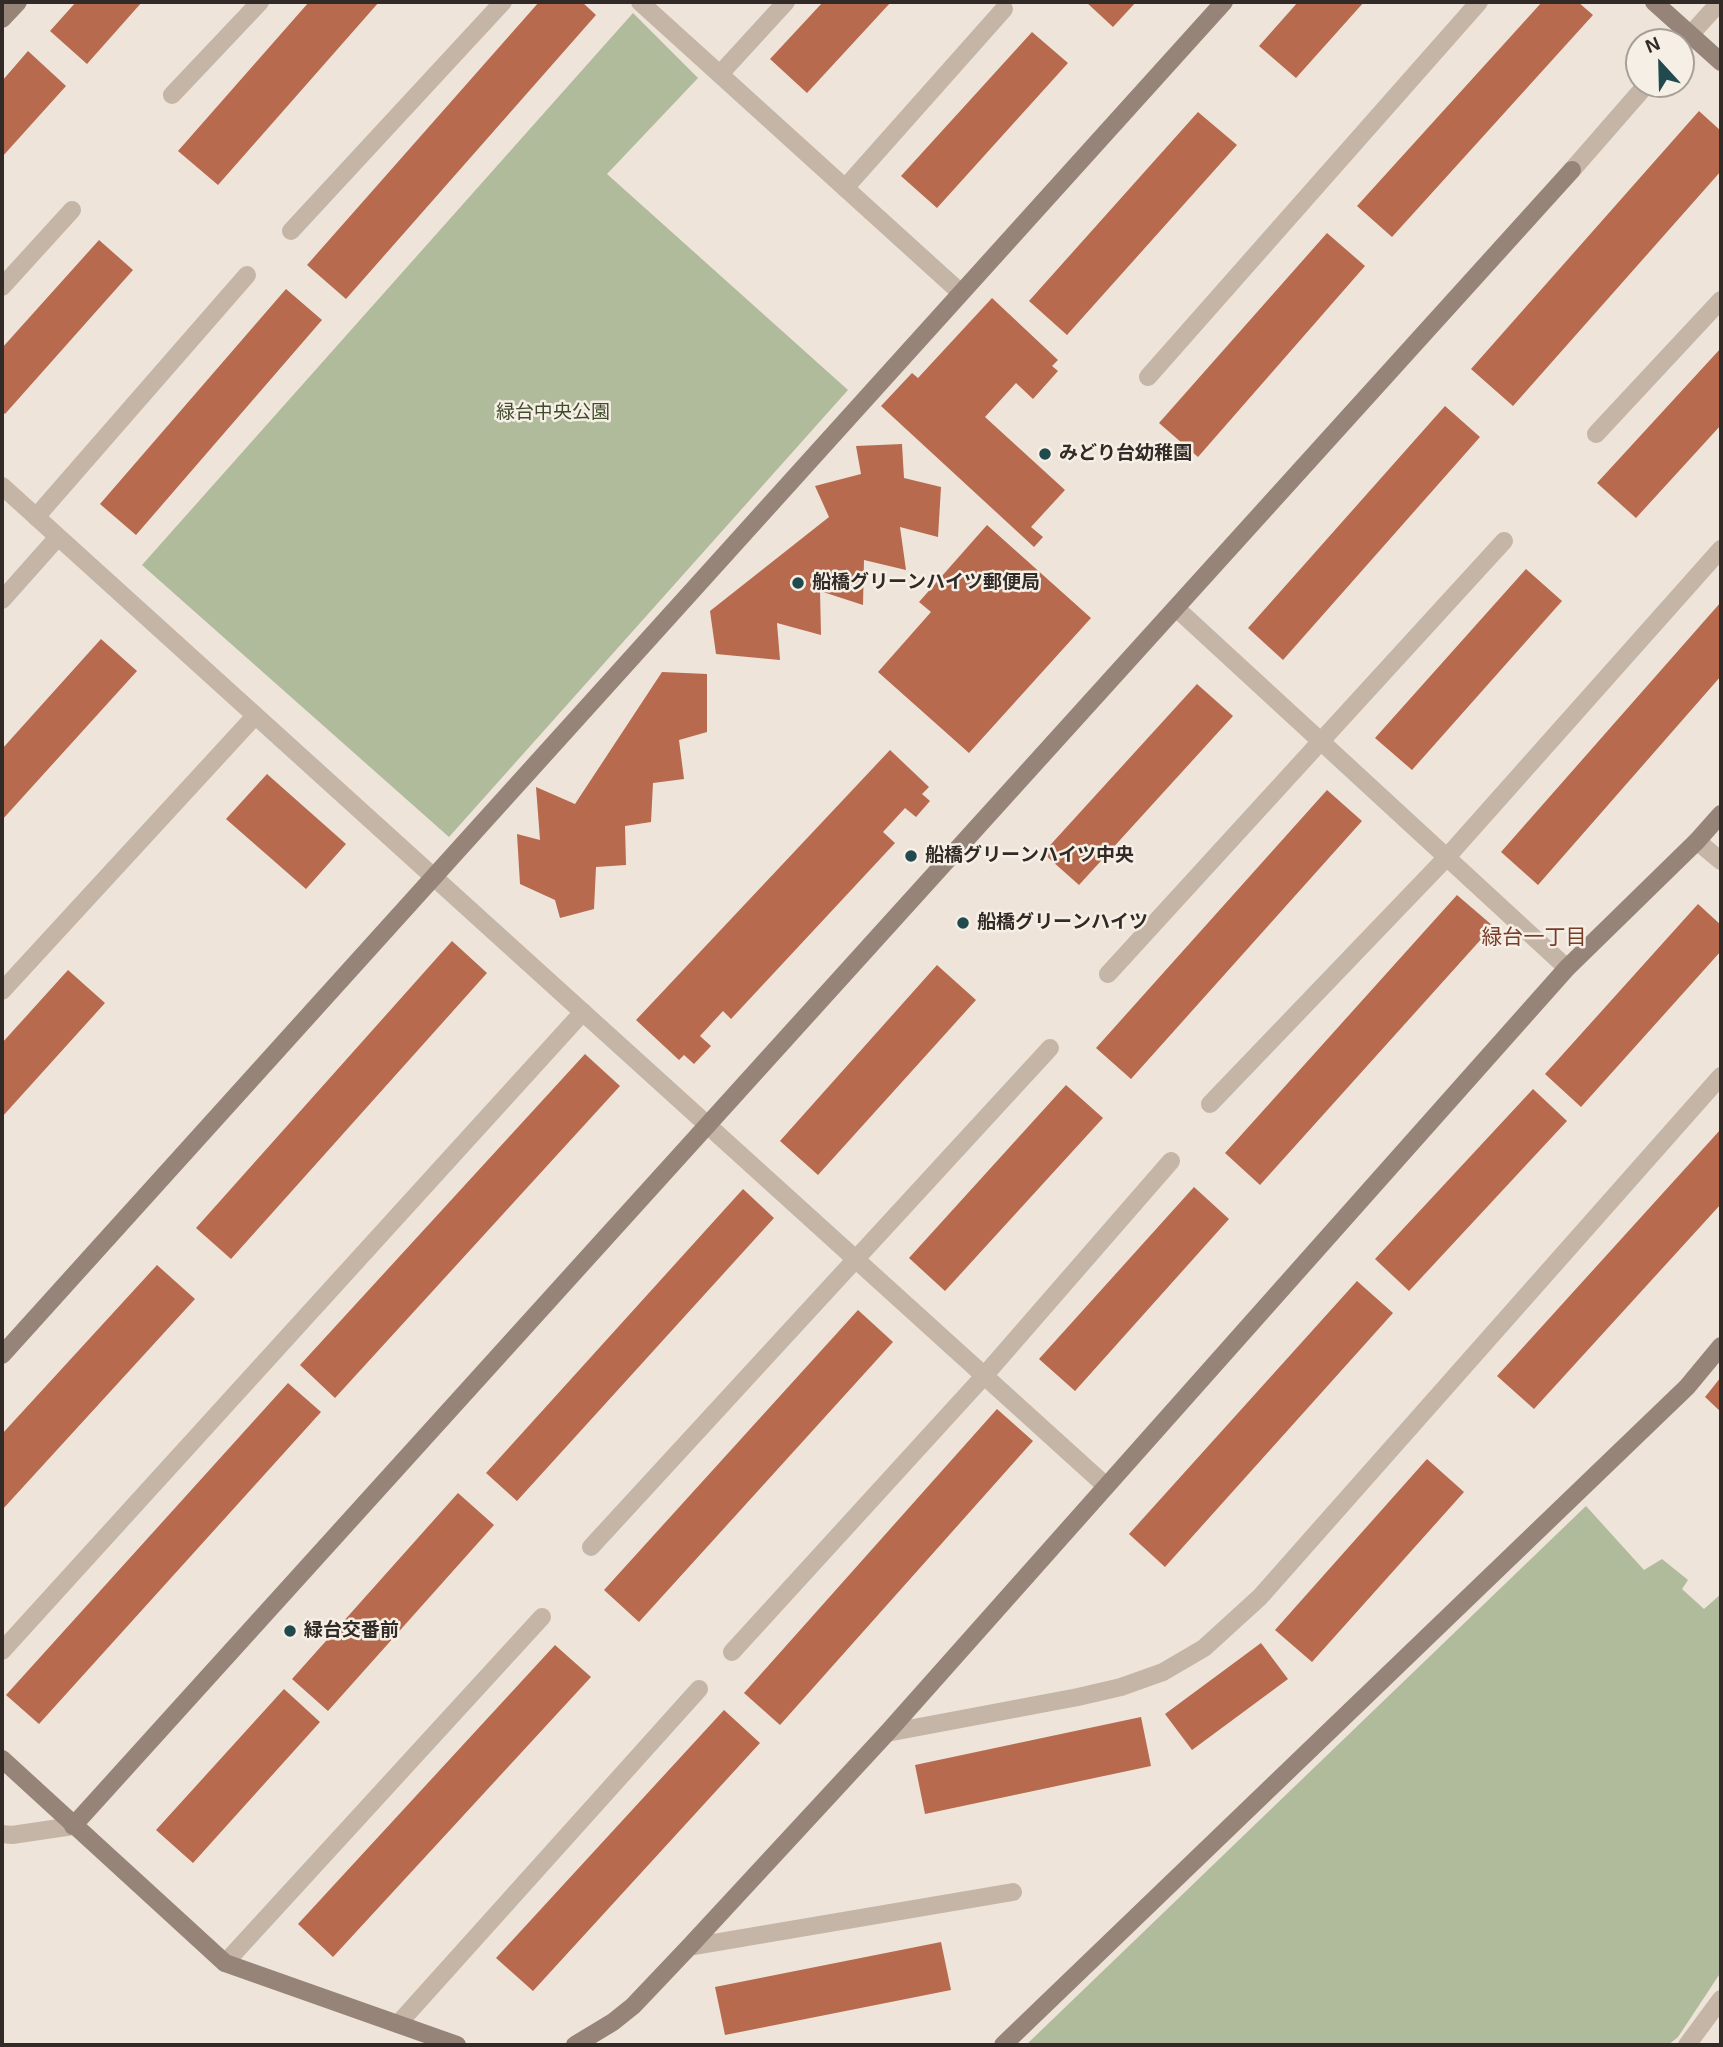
<!DOCTYPE html>
<html>
<head>
<meta charset="utf-8">
<style>
  body { margin:0 }
  #map { position:relative; width:1723px; height:2047px; overflow:hidden; background:#eee4d9; font-family:Arial,sans-serif }
  canvas { display:block }
  .frame { position:absolute; inset:0; border:4px solid #312a26; pointer-events:none }
  .north { position:absolute; left:1625px; top:28px; width:70px; height:70px; box-sizing:border-box; background:#f6efe5; border:2px solid #a7a099; border-radius:50%; rotate:338deg; font-size:19px; font-weight:700; line-height:28px; text-align:center; color:#312a26 }
  .north::after { content:''; display:block; margin:auto; width:24px; height:32px; background:#214a4e; clip-path:polygon(50% 0,100% 100%,50% 72%,0 100%) }
</style>
</head>
<body>
<div id="map">
<canvas width="1723" height="2047"></canvas>
<div class="frame"></div>
<div class="north">N</div>
</div>
<script>
const c = document.querySelector('canvas').getContext('2d');
c.lineJoin = 'round';
function fillPath(path, color) {
  c.fillStyle = color;
  c.fill(path, 'evenodd');
}
function poly(rows) {
  const path = new Path2D();
  for (const r of rows) {
    path.moveTo(r[0], r[1]);
    for (let i = 2; i < r.length; i += 2) path.lineTo(r[i], r[i + 1]);
  }
  return path;
}
function strokePath(path, color, width, dash) {
  c.strokeStyle = color;
  c.lineWidth = width;
  c.lineCap = dash ? 'butt' : 'round';
  c.setLineDash(dash || []);
  c.stroke(path);
}
function drawText(font, color, halo, rows, align = 'center') {
  c.font = font + ' Arial,"Noto Sans JP",sans-serif';
  c.lineWidth = 5;
  c.setLineDash([]);
  c.textBaseline = 'middle';
  c.strokeStyle = halo;
  c.fillStyle = color;
  for (const [text, x, y, turn = 0] of rows) {
    c.save();
    c.translate(x, y);
    c.rotate((+turn || 0) * Math.PI / 180);
    c.textAlign = isNaN(turn) ? turn : align;
    if (halo) c.strokeText(text, 0, 0);
    c.fillText(text, 0, 0);
    c.restore();
  }
}
const green = poly([
  [633,13,698,78,607,174,848,390,449,837,142,565],
  [1586,1506,1644,1570,1662,1559,1688,1580,1682,1589,1704,1609,1721,1594,1721,1972,1678,2037,1668,2045,1026,2045]
]);
const building = poly([
  [76,2,142,2,87,64,50,31],
  [309,2,379,2,218,185,178,151],
  [539,2,582,2,596,15,346,299,307,265],
  [823,2,891,2,807,93,770,59],
  [1086,2,1136,2,1113,27],
  [1298,2,1364,2,1296,78,1259,46],
  [1542,2,1578,2,1593,15,1392,237,1357,206],
  [1032,32,1068,63,937,208,901,176],
  [28,51,66,86,2,157,2,81],
  [1699,111,1721,131,1721,171,1513,406,1471,369],
  [1198,112,1237,145,1067,335,1029,301],
  [1327,233,1365,266,1198,457,1159,423],
  [99,240,133,270,5,414,2,411,2,348],
  [286,289,322,320,136,535,100,504],
  [992,298,1058,360,1052,366,1058,371,1033,399,1016,383,985,417,1065,490,1031,527,1043,537,1034,547,881,406,912,373,918,378],
  [1721,348,1721,425,1636,518,1597,483],
  [1445,406,1480,437,1283,660,1248,628],
  [902,444,904,478,941,487,938,537,900,527,906,570,864,560,863,605,820,591,821,635,777,623,780,660,716,654,710,611,829,517,815,486,861,474,856,446],
  [987,525,1091,618,969,753,878,672,931,612,919,602],
  [1526,569,1562,601,1412,770,1375,738],
  [1721,602,1721,676,1538,885,1501,852],
  [101,639,137,671,2,820,2,749],
  [662,672,707,674,707,732,679,740,684,779,653,783,651,822,625,826,626,865,596,867,594,909,560,918,555,900,520,884,517,834,540,840,536,787,575,804],
  [1197,684,1233,716,1079,885,1043,853],
  [890,750,929,787,922,794,930,801,916,817,905,808,883,832,895,843,731,1019,723,1011,700,1036,711,1046,694,1064,684,1055,679,1060,636,1020],
  [267,774,346,844,306,889,226,819],
  [1327,790,1362,821,1131,1079,1096,1048],
  [1457,895,1493,926,1260,1185,1225,1153],
  [1698,904,1721,925,1721,951,1581,1107,1545,1074],
  [452,941,487,973,231,1259,196,1228],
  [937,965,976,1000,818,1175,780,1141],
  [68,970,105,1003,2,1117,2,1043],
  [585,1054,620,1086,335,1398,300,1365],
  [1066,1085,1103,1118,945,1291,909,1258],
  [1533,1089,1567,1121,1409,1291,1375,1259],
  [1721,1129,1721,1204,1534,1409,1497,1376],
  [1194,1187,1229,1219,1075,1391,1039,1359],
  [743,1189,774,1218,517,1501,486,1473],
  [157,1265,195,1299,2,1510,2,1434],
  [1357,1281,1393,1313,1165,1567,1129,1534],
  [858,1310,893,1342,639,1622,604,1590],
  [1721,1377,1721,1412,1705,1397],
  [288,1383,321,1412,39,1724,6,1695],
  [997,1409,1033,1441,780,1725,744,1693],
  [1427,1459,1464,1492,1312,1662,1275,1630],
  [458,1493,494,1525,328,1711,292,1679],
  [1261,1643,1288,1679,1192,1750,1165,1714],
  [555,1645,591,1677,333,1957,298,1924],
  [284,1689,320,1722,193,1863,156,1830],
  [724,1710,760,1743,533,1991,496,1958],
  [1141,1717,1151,1766,925,1814,915,1765],
  [941,1942,951,1990,725,2035,715,1987]
]);
const lane = poly([
  [720,74,786,2],
  [172,95,260,2],
  [845,188,1004,9],
  [291,231,503,2],
  [2,287,72,210],
  [1148,377,1479,2],
  [1596,434,1721,300],
  [36,517,247,275],
  [1697,841,1721,861],
  [1108,974,1504,541],
  [2,991,255,716],
  [1210,1104,1447,857,1721,549],
  [591,1547,1050,1048],
  [2,1651,583,1012],
  [732,1652,984,1376,1171,1161],
  [887,1733,1078,1697,1121,1687,1163,1672,1204,1648,1260,1597,1721,1076],
  [689,1947,1013,1892],
  [225,1963,542,1617],
  [398,2024,699,1689]
]);
const street = poly([
  [640,2,961,293],
  [1681,45,1720,2],
  [1572,170,1647,84],
  [2,486,1106,1486],
  [2,600,58,537],
  [1176,608,1567,968],
  [2,1834,12,1835,73,1826],
  [1687,2045,1721,1999]
]);
const secondary = poly([
  [1654,2,1721,62],
  [2,19,18,2],
  [2,1355,1224,2],
  [2,1759,225,1963,457,2045],
  [73,1826,1572,170],
  [575,2045,613,2022,633,2006,689,1947,887,1733,1567,968,1697,841,1721,814],
  [1003,2045,1687,1387,1721,1346]
]);
const markers = [
  [1045,454,7,"#214a4e"],
  [798,583,7,"#214a4e"],
  [911,856,7,"#214a4e"],
  [963,923,7,"#214a4e"],
  [290,1631,7,"#214a4e"]
];
const parkNames = [
  ["緑台中央公園",553,413]
];
const poiNames = [
  ["みどり台幼稚園",1059,454],
  ["船橋グリーンハイツ郵便局",812,583],
  ["船橋グリーンハイツ中央",925,856],
  ["船橋グリーンハイツ",977,923],
  ["緑台交番前",304,1631]
];
const neighbourhoodNames = [
  ["緑台一丁目",1534,938]
];
fillPath(green, '#afbb9b');
fillPath(building, '#b76a4e');
strokePath(lane, '#c4b5a7', 18);
strokePath(street, '#c4b5a7', 18);
strokePath(secondary, '#978479', 18);
for (const [x, y, r, color] of markers) {
  const dot = new Path2D();
  dot.arc(x, y, r, 0, 2 * Math.PI);
  c.fillStyle = color;
  c.fill(dot);
  strokePath(dot, '#f6efe5', 2.5);
}
drawText('19px', '#404d2d', '#f6efe5', parkNames);
drawText('bold 19px', '#312a26', '#f6efe5', poiNames, 'left');
drawText('21px', '#773d29', '#f6efe5', neighbourhoodNames);
</script>
</body>
</html>
